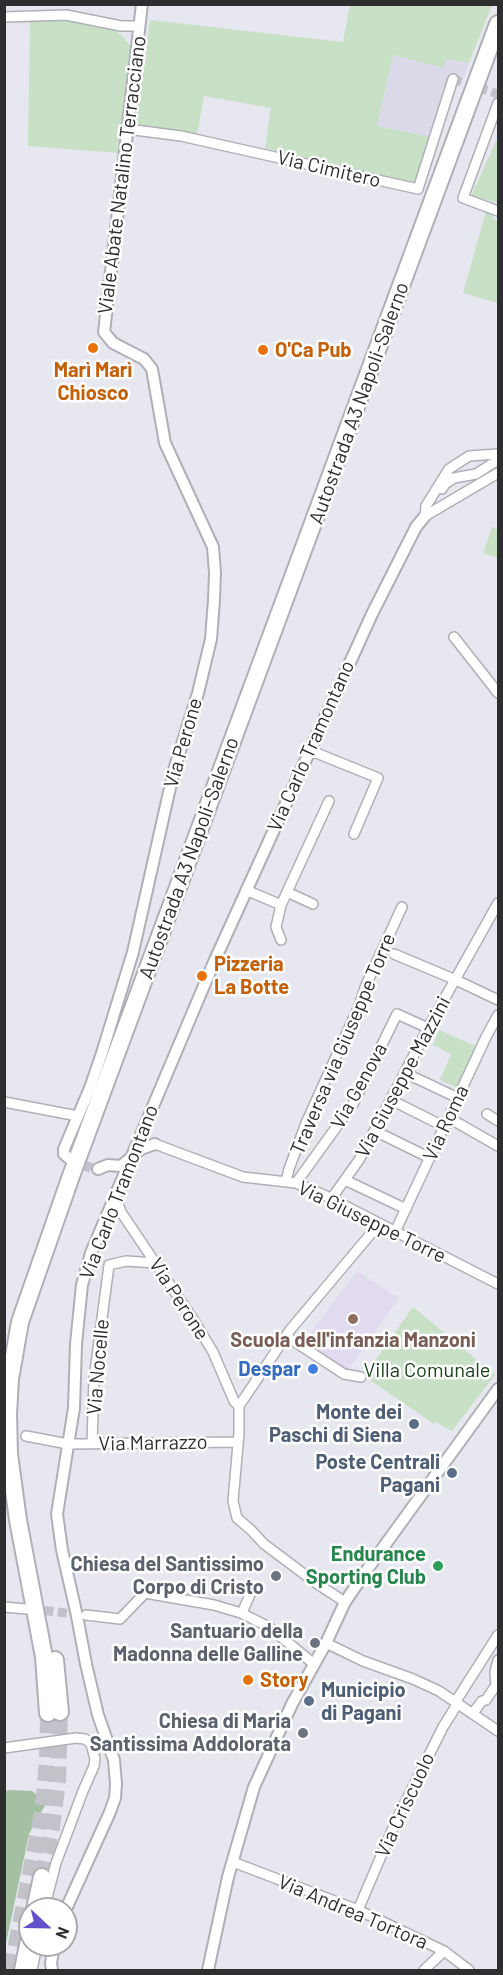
<!DOCTYPE html>
<html>
<head>
<meta charset="utf-8">
<style>
  body { margin:0 }
  #map { position:relative; width:503px; height:1975px; overflow:hidden; background:#e7e7ef; font-family:Barlow,sans-serif }
  canvas { display:block }
  .frame { position:absolute; inset:0; border:6px solid #2e2e31; pointer-events:none }
  .north { position:absolute; left:18px; top:1897px; width:60px; height:60px; box-sizing:border-box; background:#fff; border:2px solid #ababad; border-radius:50%; rotate:112deg; font-size:16px; font-weight:700; line-height:24px; text-align:center; color:#2e2e31 }
  .north::after { content:''; display:block; margin:auto; width:21px; height:27px; background:#6151ca; clip-path:polygon(50% 0,100% 100%,50% 72%,0 100%) }
</style>
</head>
<body>
<div id="map">
<canvas width="503" height="1975"></canvas>
<div class="frame"></div>
<div class="north">N</div>
</div>
<script>
const c = document.querySelector('canvas').getContext('2d');
c.lineJoin = 'round';
function fillPath(path, color) {
  c.fillStyle = color;
  c.fill(path, 'evenodd');
}
function poly(rows) {
  const path = new Path2D();
  for (const r of rows) {
    path.moveTo(r[0], r[1]);
    for (let i = 2; i < r.length; i += 2) path.lineTo(r[i], r[i + 1]);
  }
  return path;
}
function strokePath(path, color, width, dash) {
  c.strokeStyle = color;
  c.lineWidth = width;
  c.lineCap = dash ? 'butt' : 'round';
  c.setLineDash(dash || []);
  c.stroke(path);
}
function drawText(font, color, halo, rows, align = 'center') {
  c.font = font + ' Barlow,sans-serif';
  c.lineWidth = 5;
  c.setLineDash([]);
  c.textBaseline = 'middle';
  c.strokeStyle = halo;
  c.fillStyle = color;
  for (const [text, x, y, turn = 0] of rows) {
    c.save();
    c.translate(x, y);
    c.rotate((+turn || 0) * Math.PI / 180);
    c.textAlign = isNaN(turn) ? turn : align;
    if (halo) c.strokeText(text, 0, 0);
    c.fillText(text, 0, 0);
    c.restore();
  }
}
const built = poly([
  [393,55,443,67,446,59,469,63,465,76,451,76,431,137,377,126]
]);
const education = poly([
  [357,1271,399,1298,347,1371,311,1345,306,1339]
]);
const green = poly([
  [350,5,492,5,469,63,446,59,444,68,393,55,377,126,431,137,414,184,265,148,271,108,204,96,197,135,135,124,150,20,343,42],
  [66,18,114,29,122,36,133,49,120,153,28,146,30,20],
  [496,141,498,142,498,203,471,196],
  [486,211,491,213,494,219,498,222,498,303,463,293],
  [492,527,498,530,498,558,483,553],
  [439,1030,476,1046,458,1088,440,1080,451,1054,433,1045],
  [413,1307,495,1375,452,1431,436,1422,434,1424,364,1376]
]);
const forest = poly([
  [9,1790,32,1791,47,1802,29,1834,5,1948,4,1792]
]);
const minorTunnel = poly([
  [453,79,498,94],
  [31,1609,83,1615]
]);
const tertiaryTunnel = poly([
  [71,1160,91,1168]
]);
const motorwayTunnel = poly([
  [42,1877,52,1827,58,1782,60,1712],
  [11,1970,43,1807,47,1761,48,1713]
]);
const minor = poly([
  [4,17,66,15,121,26,139,26],
  [498,103,463,198,498,211],
  [127,129,181,136,418,189,453,79],
  [442,489,445,484,454,478,476,474,498,460],
  [425,516,426,506,449,469,469,456,498,454],
  [425,516,498,473],
  [454,637,498,693],
  [309,750,378,778,354,834],
  [246,890,281,905],
  [287,892,313,904],
  [281,940,276,927,281,905,329,801],
  [394,954,456,980,498,1000],
  [405,1073,458,1098],
  [391,1100,445,1127],
  [4,1102,78,1116],
  [487,1114,498,1121],
  [449,1118,498,1146],
  [375,1131,430,1158],
  [155,1144,243,1177,296,1183,324,1195,498,1284],
  [345,1180,406,1209],
  [286,1181,289,1169,306,1123,359,1006,366,985,402,907],
  [296,1183,353,1104,397,1014,428,1028],
  [115,1195,121,1212,193,1319,213,1352,234,1401,239,1406],
  [331,1199,359,1160,428,1028,498,903],
  [395,1232,486,1037,498,1015],
  [286,1336,344,1374,361,1377],
  [239,1406,239,1433,233,1501,237,1518,251,1530,264,1544,316,1583,345,1602],
  [239,1406,290,1330,379,1224],
  [26,1436,68,1444,238,1442],
  [92,1444,94,1379,109,1265,126,1261,155,1263],
  [4,1607,26,1609],
  [242,1613,251,1592],
  [86,1615,120,1619,145,1593,214,1605,241,1613,269,1627,314,1664],
  [326,1643,363,1661,413,1679,439,1691,498,1731],
  [456,1701,498,1635],
  [473,1713,482,1701,486,1700,496,1685,495,1672,498,1660],
  [4,1748,76,1738,85,1739,91,1744,95,1759,94,1766,83,1791,56,1863,44,1909],
  [233,1862,358,1910,444,1951,469,1970],
  [358,1910,396,1821,443,1727,458,1703],
  [32,1970,37,1945],
  [424,1970,444,1951]
]);
const tertiary = poly([
  [71,1160,64,1154,64,1149,90,1088,102,1053,133,952,174,770,198,693,211,639,214,600,215,573,213,547,165,443,152,369,144,359,113,343,104,332,142,4],
  [98,1169,108,1165,121,1166,141,1149,155,1144],
  [66,1909,110,1812,115,1798,116,1784,114,1760,98,1715,86,1664,77,1616,62,1550,57,1514,74,1408,76,1344,82,1285,91,1253,214,962,372,614,416,527,425,516],
  [52,1970,51,1963,54,1945],
  [208,1970,228,1877,254,1787,292,1704,326,1643,345,1602,369,1567,498,1389]
]);
const motorway = poly([
  [55,1660,60,1712],
  [48,1713,44,1657,18,1520,9,1454,8,1414,10,1379,20,1322,71,1176,498,24],
  [35,1909,42,1877],
  [23,1970,30,1935]
]);
const markers = [
  [93,348,6,"#e8710a"],
  [263,350,6,"#e8710a"],
  [202,976,6,"#e8710a"],
  [353,1319,6,"#8d6e63"],
  [313,1369,6,"#3f7fe0"],
  [414,1424,6,"#5c6f8a"],
  [452,1473,6,"#5c6f8a"],
  [438,1566,6,"#2e9e5b"],
  [276,1576,6,"#6b7280"],
  [315,1643,6,"#6b7280"],
  [248,1680,6,"#e8710a"],
  [309,1701,6,"#5c6f8a"],
  [303,1733,6,"#6b7280"]
];
const streetNames = [
  ["Via Cimitero",329,169,13],
  ["Viale Abate Natalino Terracciano",122,175,-83],
  ["Autostrada A3 Napoli-Salerno",359,403,-70],
  ["Via Perone",183,743,-74],
  ["Via Carlo Tramontano",311,746,-66],
  ["Autostrada A3 Napoli-Salerno",189,858,-70],
  ["Traversa via Giuseppe Torre",343,1044,-67],
  ["Via Giuseppe Mazzini",403,1077,-62],
  ["Via Genova",359,1086,-61],
  ["Via Roma",446,1123,-65],
  ["Via Carlo Tramontano",119,1192,-69],
  ["Via Giuseppe Torre",372,1222,26],
  ["Via Perone",179,1299,57],
  ["Via Nocelle",98,1367,-85],
  ["Via Marrazzo",153,1443,-1],
  ["Via Criscuolo",405,1805,-65],
  ["Via Andrea Tortora",353,1912,23]
];
const foodNames = [
  ["O'Ca Pub",275,350],
  ["Marì Marì",93,370,"center"],
  ["Chiosco",93,393,"center"],
  ["Pizzeria",214,964],
  ["La Botte",214,987],
  ["Story",260,1680]
];
const educationNames = [
  ["Scuola dell'infanzia Manzoni",353,1340]
];
const shopNames = [
  ["Despar",301,1369]
];
const parkNames = [
  ["Villa Comunale",427,1370]
];
const serviceNames = [
  ["Monte dei",402,1412],
  ["Paschi di Siena",402,1435],
  ["Poste Centrali",440,1462],
  ["Pagani",440,1485],
  ["Municipio",321,1690,"left"],
  ["di Pagani",321,1713,"left"]
];
const leisureNames = [
  ["Endurance",426,1554],
  ["Sporting Club",426,1577]
];
const worshipNames = [
  ["Chiesa del Santissimo",264,1564],
  ["Corpo di Cristo",264,1587],
  ["Santuario della",303,1631],
  ["Madonna delle Galline",303,1654],
  ["Chiesa di Maria",291,1721],
  ["Santissima Addolorata",291,1744]
];
fillPath(built, '#dadae9');
fillPath(education, '#e2daef');
fillPath(green, '#c8e0c6');
fillPath(forest, '#a4c0a2');
strokePath(minorTunnel, '#c2c2c9', 9, [9, 4.5]);
strokePath(tertiaryTunnel, '#c2c2c9', 10, [10, 5]);
strokePath(motorwayTunnel, '#c2c2c9', 16, [16, 8]);
strokePath(minor, '#afafb7', 12);
strokePath(tertiary, '#afafb7', 14);
strokePath(motorway, '#afafb7', 20);
strokePath(minor, '#fff', 9);
strokePath(tertiary, '#fff', 10);
strokePath(motorway, '#fff', 16);
for (const [x, y, r, color] of markers) {
  const dot = new Path2D();
  dot.arc(x, y, r, 0, 2 * Math.PI);
  c.fillStyle = color;
  c.fill(dot);
  strokePath(dot, '#fff', 2);
}
drawText('20px', '#2e2e31', '#fff', streetNames);
drawText('bold 20px', '#c56008', '#fff', foodNames, 'left');
drawText('bold 20px', '#785e54', '#fff', educationNames);
drawText('bold 20px', '#366cbe', '#fff', shopNames, 'right');
drawText('20px', '#184117', '#fff', parkNames);
drawText('bold 20px', '#4e5e75', '#fff', serviceNames, 'right');
drawText('bold 20px', '#27864d', '#fff', leisureNames, 'right');
drawText('bold 20px', '#5b616d', '#fff', worshipNames, 'right');
</script>
</body>
</html>
